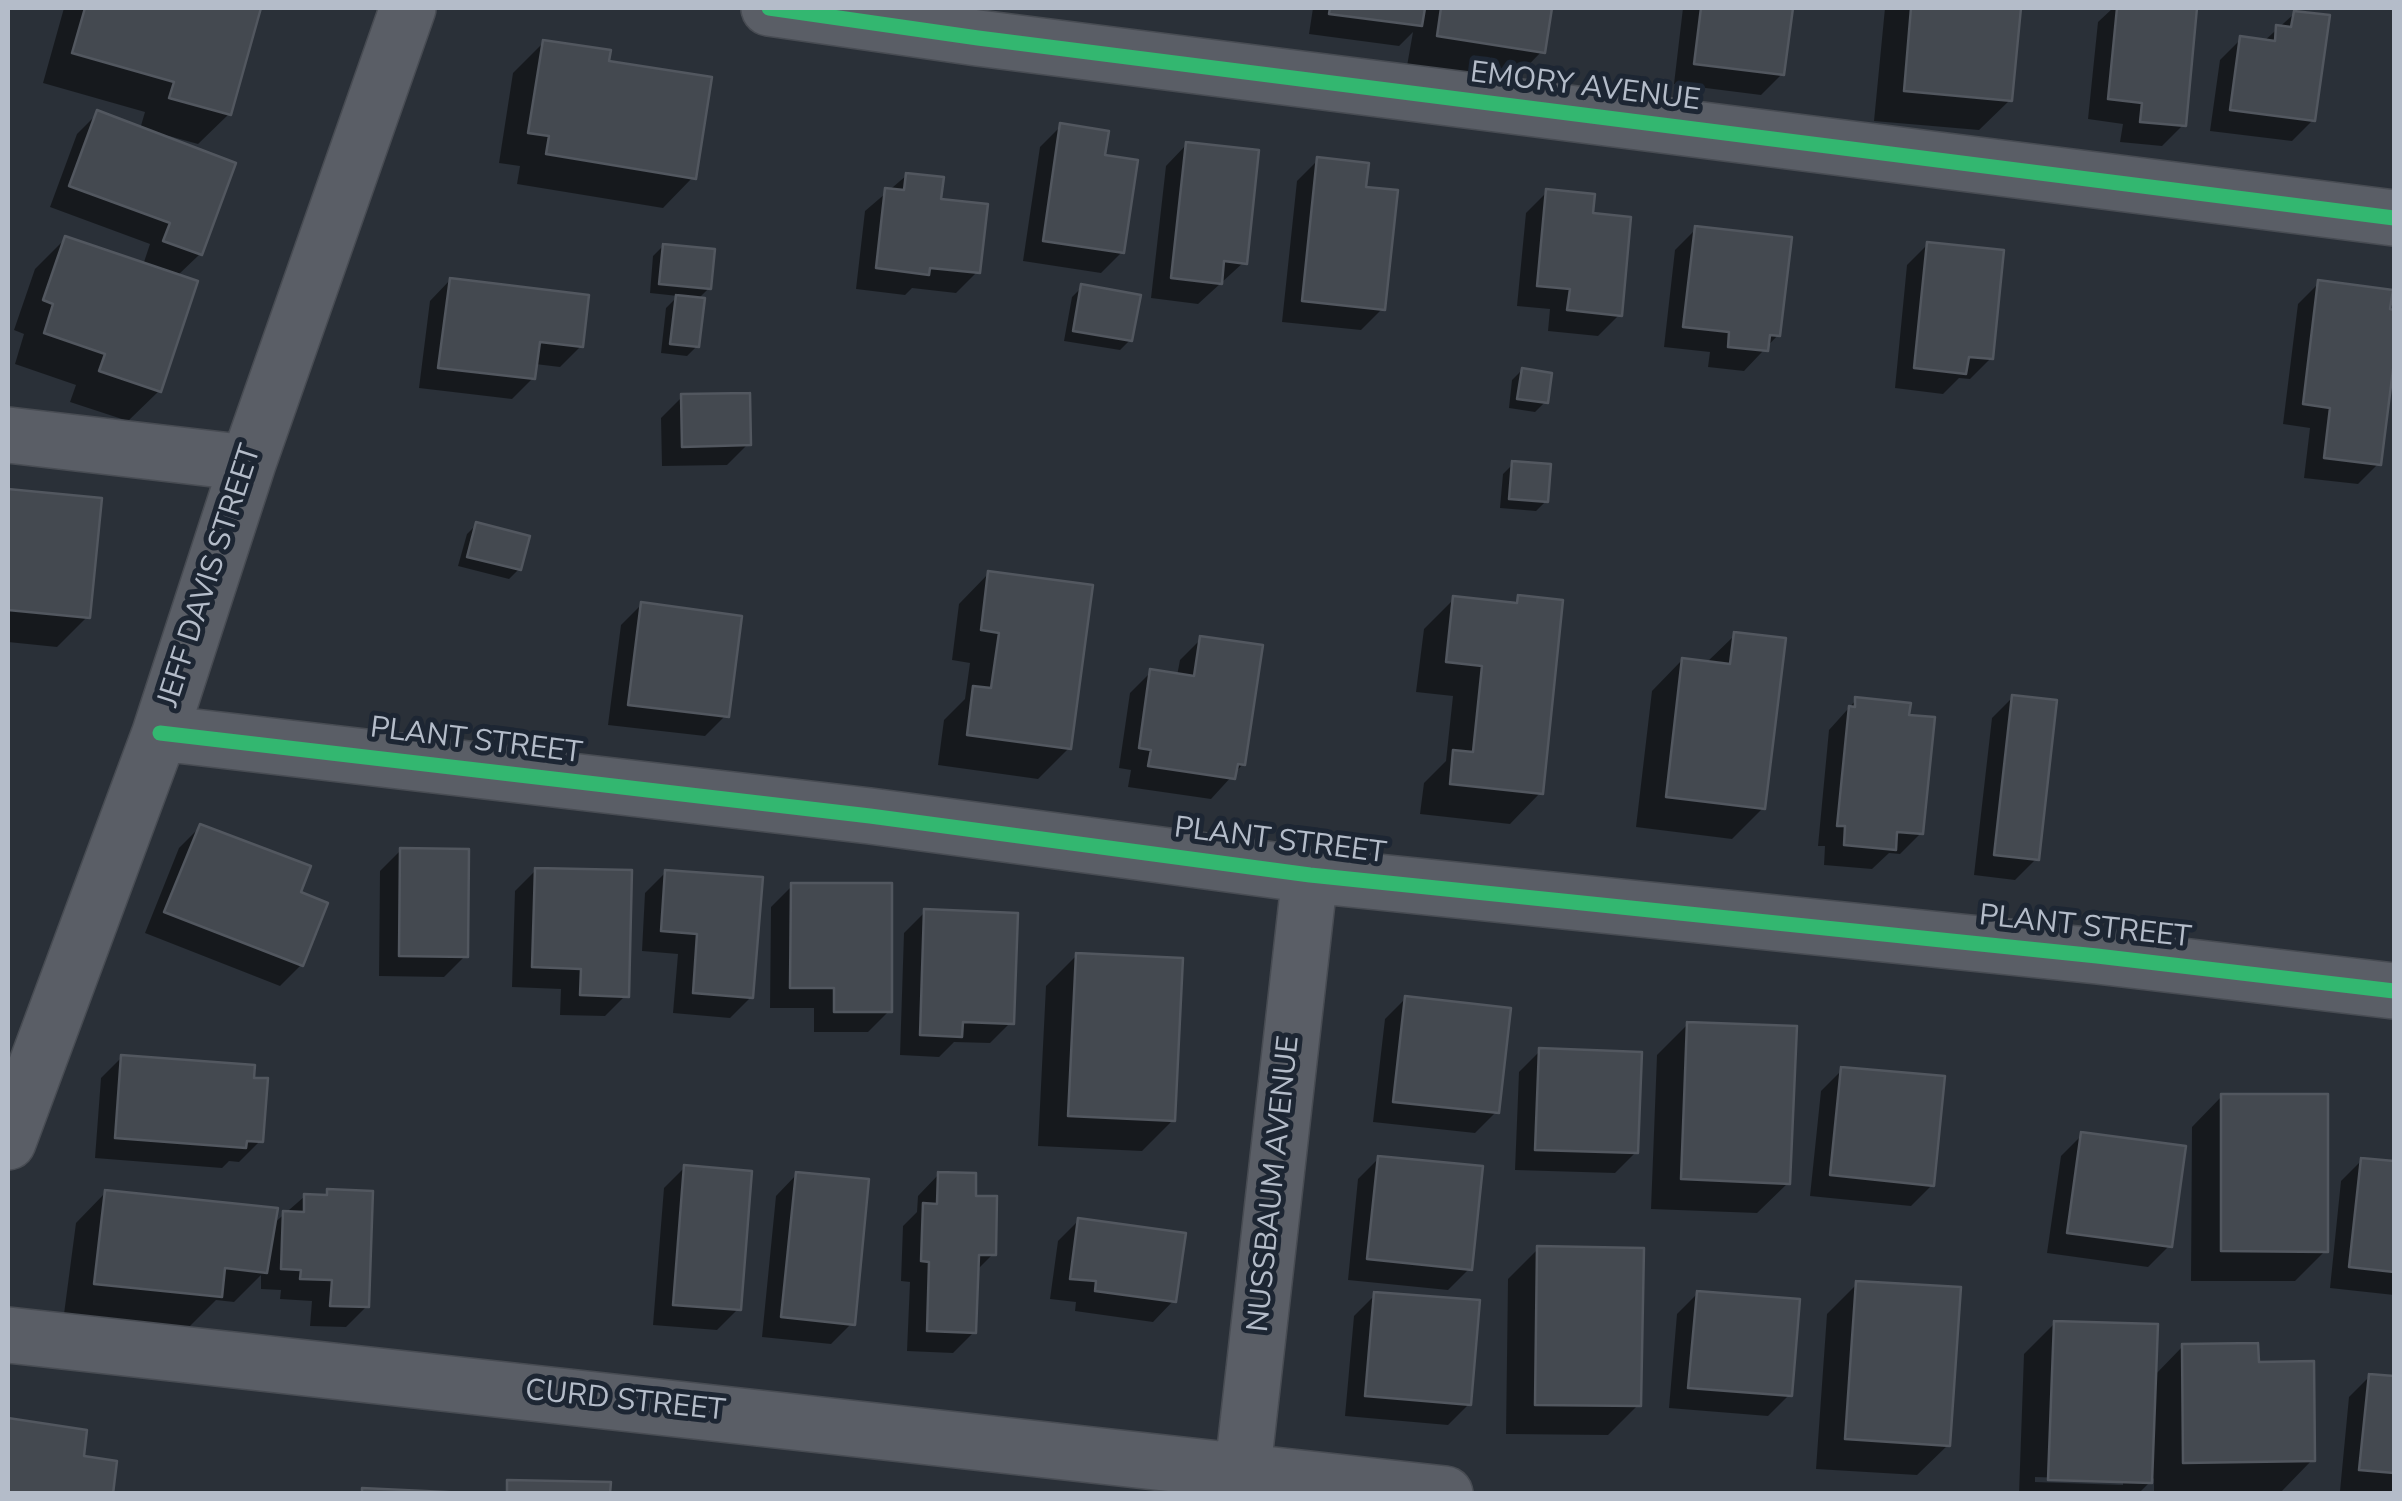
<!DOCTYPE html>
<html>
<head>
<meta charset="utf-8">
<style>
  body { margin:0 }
  #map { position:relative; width:2402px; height:1501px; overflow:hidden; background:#2a3038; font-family:"Nunito Sans",sans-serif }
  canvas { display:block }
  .frame { position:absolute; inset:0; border:10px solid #b4bcc9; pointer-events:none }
</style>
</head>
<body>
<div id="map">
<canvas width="2402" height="1501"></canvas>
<div class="frame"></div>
</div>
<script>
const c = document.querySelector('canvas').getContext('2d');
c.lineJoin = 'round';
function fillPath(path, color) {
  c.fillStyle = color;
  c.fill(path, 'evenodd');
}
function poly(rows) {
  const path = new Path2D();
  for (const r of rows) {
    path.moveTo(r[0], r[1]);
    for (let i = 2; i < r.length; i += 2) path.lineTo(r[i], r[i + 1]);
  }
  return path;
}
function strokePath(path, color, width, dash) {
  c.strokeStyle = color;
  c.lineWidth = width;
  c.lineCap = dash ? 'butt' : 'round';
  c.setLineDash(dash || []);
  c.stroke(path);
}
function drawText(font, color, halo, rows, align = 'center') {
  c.font = font + ' "Nunito Sans",sans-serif';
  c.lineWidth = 10;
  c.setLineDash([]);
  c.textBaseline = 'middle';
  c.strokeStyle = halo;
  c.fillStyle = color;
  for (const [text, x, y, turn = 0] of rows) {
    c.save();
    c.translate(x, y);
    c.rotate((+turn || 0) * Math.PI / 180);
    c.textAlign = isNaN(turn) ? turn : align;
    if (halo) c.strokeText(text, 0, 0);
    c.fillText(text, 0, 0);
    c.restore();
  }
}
const shadow = poly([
  [64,8,259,8,229,114,198,144,169,136,168,140,200,254,177,276,159,391,128,421,70,402,76,385,15,364,24,334,14,330,35,269,66,238,143,265,150,244,50,207,77,134,98,113,140,129,145,112,43,83],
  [1313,8,1549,8,1542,51,1512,82,1407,66,1413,32,1399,46,1309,34],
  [1683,8,1790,8,1782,74,1761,95,1674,84],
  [1885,8,2019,8,2010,100,1979,130,1874,121],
  [2113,8,2195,9,2183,125,2162,146,2120,142,2123,124,2088,119,2098,22],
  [2295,13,2313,120,2292,141,2210,131,2220,60,2241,39,2263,42],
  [544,42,606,63,693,177,663,208,517,184,520,166,499,163,513,73],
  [1061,126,1102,157,1122,252,1101,273,1023,261,1040,147],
  [1186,145,1244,262,1198,304,1151,298,1166,166],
  [1318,160,1382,309,1361,330,1282,322,1297,181],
  [907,175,938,201,977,272,956,293,912,288,905,295,856,289,865,211],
  [1547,192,1619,315,1598,336,1548,331,1550,309,1517,306,1526,213],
  [1696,229,1778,335,1744,371,1708,367,1710,352,1664,347,1675,250],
  [1928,244,1991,358,1970,379,1959,378,1943,394,1895,388,1907,265],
  [663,246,709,288,697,300,697,346,687,356,661,353,666,308,678,296,650,293,653,256],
  [450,280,581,346,560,367,535,364,533,378,512,399,419,388,430,301],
  [2319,283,2394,313,2394,342,2379,463,2358,484,2304,478,2310,428,2283,424,2298,304],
  [1082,287,1130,340,1120,350,1064,341,1072,297],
  [1522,370,1545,402,1535,412,1509,408,1512,380],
  [682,397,748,444,727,465,662,466,661,418],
  [1513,464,1546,501,1536,511,1500,508,1503,474],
  [8,491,99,500,88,616,57,647,8,642],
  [477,524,519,569,509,579,458,566,467,534],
  [989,573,1069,748,1038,779,938,765,944,720,965,699,970,663,952,660,959,604],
  [1519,598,1540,793,1510,824,1420,814,1424,783,1446,761,1453,696,1416,692,1424,629,1454,599,1512,605],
  [642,604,726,715,705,736,608,725,621,625],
  [1735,635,1763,808,1732,839,1636,827,1652,691,1682,660,1706,663],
  [1201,639,1243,764,1211,799,1128,787,1131,770,1119,768,1130,693,1151,672,1177,676,1180,660],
  [2013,697,2036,859,2015,880,1974,875,1992,718],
  [1856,700,1921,833,1900,854,1889,853,1872,869,1824,865,1825,846,1818,846,1829,730],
  [200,827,297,894,301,965,280,986,145,933,179,848],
  [401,850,465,956,444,977,379,976,380,871],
  [536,870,626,995,605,1016,560,1015,561,989,512,987,515,891],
  [666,872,751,997,730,1018,673,1013,678,954,642,951,645,893],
  [792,886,889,1011,868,1032,814,1032,814,1008,770,1008,771,907],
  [925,912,1011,1022,990,1043,954,1042,939,1057,900,1055,904,933],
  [1076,956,1173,1120,1142,1151,1038,1146,1046,986],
  [1406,998,1496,1112,1475,1133,1373,1122,1385,1019],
  [1688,1024,1788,1183,1757,1213,1651,1209,1657,1055],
  [1540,1051,1636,1152,1615,1173,1515,1170,1519,1072],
  [122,1057,260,1141,239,1162,229,1161,222,1168,95,1158,101,1078],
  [1842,1070,1932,1185,1911,1206,1810,1196,1821,1091],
  [2222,1096,2325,1251,2295,1281,2191,1281,2192,1127],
  [2082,1135,2169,1246,2148,1267,2047,1253,2061,1156],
  [1379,1158,1470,1268,1448,1290,1348,1280,1358,1179],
  [2362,1160,2394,1164,2394,1295,2330,1288,2341,1181],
  [685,1167,738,1309,717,1330,653,1325,664,1188],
  [797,1174,852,1323,831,1344,762,1337,776,1196],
  [939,1174,973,1198,993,1254,976,1271,974,1332,953,1353,907,1351,910,1282,901,1281,903,1226,917,1212,918,1196],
  [106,1192,273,1224,305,1196,323,1197,328,1192,367,1306,346,1327,310,1326,312,1301,280,1299,281,1290,261,1289,261,1275,234,1302,216,1300,189,1327,64,1314,76,1223],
  [1079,1220,1174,1300,1153,1322,1075,1311,1076,1302,1050,1299,1058,1241],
  [1538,1249,1638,1405,1608,1435,1506,1434,1508,1279],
  [1857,1284,1948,1445,1917,1475,1816,1469,1827,1314],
  [1698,1293,1789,1395,1768,1416,1669,1408,1677,1314],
  [1375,1295,1469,1404,1448,1425,1345,1416,1354,1316],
  [2055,1323,2153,1377,2183,1346,2256,1365,2312,1460,2282,1491,2154,1492,2154,1478,2138,1494,2019,1494,2024,1354],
  [2035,1477,2123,1480,2123,1485,2035,1482],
  [2370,1376,2394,1378,2394,1494,2340,1491,2349,1397]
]);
const building = poly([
  [85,8,261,8,231,115,169,98,174,82,72,53,85,8],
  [1330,8,1425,8,1422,26,1329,14,1330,8],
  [1441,8,1552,8,1545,53,1437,36,1441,8],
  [1701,8,1793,8,1784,75,1694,64,1701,8],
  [1911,8,2021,8,2012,101,1904,91,1911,8],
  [2117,8,2197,8,2186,126,2140,122,2142,103,2108,99,2117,8],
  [2294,11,2330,15,2315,121,2230,110,2240,36,2275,41,2276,25,2291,27,2294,11],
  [543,40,611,50,609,61,712,77,696,179,546,154,549,136,528,133,543,40],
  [97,110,236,163,202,255,163,241,170,223,69,186,97,110],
  [1060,123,1109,131,1105,155,1138,160,1124,253,1043,241,1060,123],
  [1186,142,1259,150,1247,264,1224,261,1222,284,1171,278,1186,142],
  [1317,157,1369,163,1366,187,1398,190,1385,310,1302,301,1317,157],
  [906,173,944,177,941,199,988,204,980,273,930,268,929,275,876,268,885,188,904,190,906,173],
  [1546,189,1595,194,1593,213,1631,217,1622,316,1567,310,1570,289,1537,286,1546,189],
  [1695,226,1792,237,1780,336,1770,335,1768,351,1728,347,1729,332,1683,327,1695,226],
  [65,236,198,281,161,392,99,371,105,354,44,333,53,304,43,300,65,236],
  [1927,242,2004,250,1993,359,1969,357,1966,374,1914,368,1927,242],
  [663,244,715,249,711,289,659,284,663,244],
  [450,278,589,295,583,347,540,342,535,379,438,368,450,278],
  [2318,280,2393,290,2390,309,2394,310,2394,362,2381,465,2324,458,2330,408,2303,404,2318,280],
  [1081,284,1141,295,1132,341,1073,331,1081,284],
  [676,295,705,298,699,347,670,344,676,295],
  [1522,368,1552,373,1548,403,1517,399,1522,368],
  [750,393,751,445,682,447,681,394,750,393],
  [1512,461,1551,464,1548,502,1509,499,1512,461],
  [8,489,102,498,90,618,8,610,8,489],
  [476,522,530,536,521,570,467,557,476,522],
  [988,571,1093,585,1071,749,967,735,973,686,991,688,999,633,981,630,988,571],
  [1518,595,1563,600,1543,794,1450,784,1453,750,1473,752,1482,666,1446,662,1453,596,1517,603,1518,595],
  [641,602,742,616,729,717,628,705,641,602],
  [1734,632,1786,638,1765,809,1666,797,1682,658,1730,664,1734,632],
  [1200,636,1263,645,1245,765,1238,764,1235,779,1148,766,1151,750,1139,748,1150,669,1194,676,1200,636],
  [2012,695,2057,700,2039,860,1994,855,2012,695],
  [1855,697,1911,703,1909,715,1935,717,1923,834,1897,832,1896,850,1844,845,1845,826,1837,826,1849,706,1855,707,1855,697],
  [200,824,311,866,301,892,328,903,303,966,164,912,200,824],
  [400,848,469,849,468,957,399,956,400,848],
  [535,868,632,870,629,997,580,995,581,969,532,967,535,868],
  [665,870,763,877,753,998,693,993,697,934,661,931,665,870],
  [791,883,892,883,892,1012,834,1012,834,988,790,988,791,883],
  [924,909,1018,913,1014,1024,963,1022,962,1037,920,1035,924,909],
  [1076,953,1183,958,1175,1121,1068,1116,1076,953],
  [1405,996,1511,1008,1499,1113,1393,1102,1405,996],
  [1687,1022,1797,1026,1790,1184,1681,1179,1687,1022],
  [1539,1048,1642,1052,1638,1153,1535,1150,1539,1048],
  [121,1055,255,1065,254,1078,268,1078,263,1142,247,1141,246,1148,115,1138,121,1055],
  [1841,1067,1945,1076,1934,1186,1830,1175,1841,1067],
  [2221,1094,2328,1094,2328,1252,2221,1251,2221,1094],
  [2081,1132,2186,1146,2172,1247,2067,1233,2081,1132],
  [1378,1156,1483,1166,1472,1270,1367,1259,1378,1156],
  [2361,1158,2394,1161,2394,1272,2349,1267,2361,1158],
  [684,1165,752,1171,741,1310,673,1305,684,1165],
  [796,1172,869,1179,855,1325,781,1317,796,1172],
  [938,1172,976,1173,976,1196,997,1196,996,1255,979,1255,976,1333,927,1331,929,1262,921,1261,923,1203,937,1204,938,1172],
  [327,1189,373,1191,369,1307,330,1306,332,1280,300,1279,301,1270,281,1269,283,1211,304,1212,304,1194,327,1195,327,1189],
  [105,1190,278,1208,267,1273,225,1268,222,1297,94,1284,105,1190],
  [1078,1218,1186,1233,1176,1302,1095,1291,1096,1281,1070,1279,1078,1218],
  [1537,1246,1644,1248,1641,1406,1535,1405,1537,1246],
  [1856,1281,1961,1287,1950,1446,1845,1439,1856,1281],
  [1697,1291,1800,1299,1792,1396,1688,1388,1697,1291],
  [1374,1292,1480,1300,1471,1405,1365,1396,1374,1292],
  [2054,1321,2158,1324,2152,1483,2048,1480,2054,1321],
  [2258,1343,2259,1362,2314,1361,2315,1461,2183,1463,2182,1344,2258,1343],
  [2369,1374,2394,1376,2394,1473,2359,1470,2369,1374],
  [8,1418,87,1430,84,1456,117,1461,113,1494,8,1494,8,1418],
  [507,1480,611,1482,610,1494,507,1494,507,1480],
  [362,1488,467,1493,466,1494,362,1494,362,1488]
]);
const minor = poly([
  [769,8,978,38,2394,218],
  [8,435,248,463],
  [160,733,870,816,1310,875,2097,956,2394,991],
  [8,1142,160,733,248,463,408,8],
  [8,1335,1445,1494],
  [1240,1494,1310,875]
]);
const cycleway = poly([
  [769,8,978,38,2394,218],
  [160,733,870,816,1310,875,2097,956,2394,991]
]);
const streetNames = [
  ["EMORY AVENUE",1585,88,7],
  ["JEFF DAVIS STREET",211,576,-72],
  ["PLANT STREET",476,742,7],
  ["PLANT STREET",1280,842,7],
  ["PLANT STREET",2085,928,6],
  ["NUSSBAUM AVENUE",1275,1184,-84],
  ["CURD STREET",625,1402,6]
];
fillPath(shadow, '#0007');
fillPath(building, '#444950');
strokePath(building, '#52575f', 2.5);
strokePath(minor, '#484c53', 58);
strokePath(minor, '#5a5e66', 55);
strokePath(cycleway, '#33b770', 15);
drawText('30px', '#b4bcc9', '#1d2633', streetNames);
</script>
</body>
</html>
